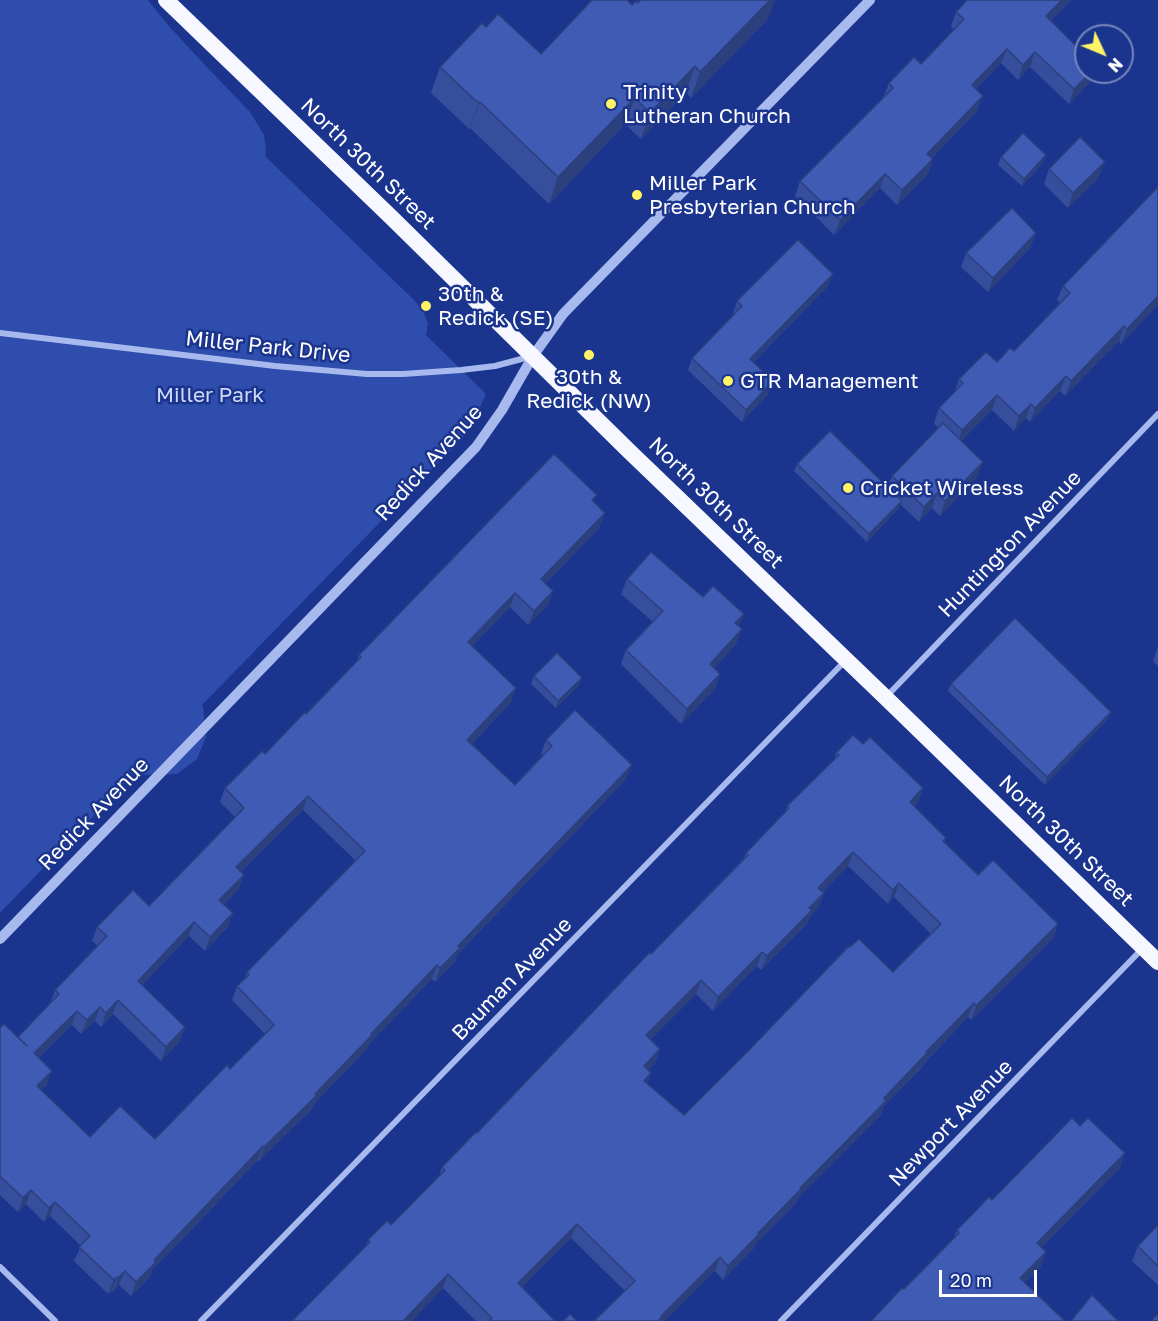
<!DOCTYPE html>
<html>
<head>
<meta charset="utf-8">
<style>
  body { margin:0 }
  #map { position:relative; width:1158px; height:1321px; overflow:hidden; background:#1b358e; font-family:"Golos Text",sans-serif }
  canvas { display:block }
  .north { position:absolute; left:1074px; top:24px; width:60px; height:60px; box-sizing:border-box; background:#1b358e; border:2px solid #7686bb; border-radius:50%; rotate:134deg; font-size:16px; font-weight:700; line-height:24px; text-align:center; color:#fff }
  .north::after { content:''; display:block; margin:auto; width:21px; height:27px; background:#fef266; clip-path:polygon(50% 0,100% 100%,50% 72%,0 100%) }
  .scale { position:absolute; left:939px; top:1270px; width:98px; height:27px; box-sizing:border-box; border:3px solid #fff; border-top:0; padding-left:8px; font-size:18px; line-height:21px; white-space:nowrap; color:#fff; -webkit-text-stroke:4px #1b358e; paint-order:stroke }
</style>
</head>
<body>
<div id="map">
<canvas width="1158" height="1321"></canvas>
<div class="north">N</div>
<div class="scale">20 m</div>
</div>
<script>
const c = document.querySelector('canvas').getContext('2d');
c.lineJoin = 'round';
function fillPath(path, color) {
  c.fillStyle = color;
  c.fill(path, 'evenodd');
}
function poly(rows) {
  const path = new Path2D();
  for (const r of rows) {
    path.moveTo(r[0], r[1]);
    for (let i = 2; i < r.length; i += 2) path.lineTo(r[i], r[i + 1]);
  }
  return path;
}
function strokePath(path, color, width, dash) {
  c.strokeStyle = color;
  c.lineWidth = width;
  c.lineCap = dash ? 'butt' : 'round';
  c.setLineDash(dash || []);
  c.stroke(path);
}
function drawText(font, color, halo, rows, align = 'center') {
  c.font = font + ' "Golos Text",sans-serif';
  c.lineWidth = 5;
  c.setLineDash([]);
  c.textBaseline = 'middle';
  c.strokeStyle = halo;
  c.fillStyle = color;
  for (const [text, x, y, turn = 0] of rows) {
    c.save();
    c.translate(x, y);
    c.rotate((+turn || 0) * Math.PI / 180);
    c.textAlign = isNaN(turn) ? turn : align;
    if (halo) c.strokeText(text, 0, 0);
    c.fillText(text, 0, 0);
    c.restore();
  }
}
const green = poly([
  [0,0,148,0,167,24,203,63,250,112,264,135,266,149,265,156,415,301,424,313,428,324,426,335,486,394,476,416,467,433,202,705,203,707,206,737,197,759,177,774,133,775,0,913]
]);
const minor = poly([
  [0,333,275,366,367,374,403,374,461,370,495,366,529,357],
  [886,697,1158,414],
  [0,1267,55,1321],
  [201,1321,846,660],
  [781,1321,1142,949]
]);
const tertiary = poly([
  [0,939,476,447,502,410,533,356,563,314,870,0]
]);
const trunk = poly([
  [166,0,392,218,629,451,886,698,1158,962]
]);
const wall = poly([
  [967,0,1071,0,1050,21,1086,72,1095,72,1091,81,1069,104,1030,67,1018,80,1001,63,976,89,977,111,932,158,928,174,897,205,880,188,834,235,795,196,800,181,883,98,889,83,921,64,954,30,951,26,956,12],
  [638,3,768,19,691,98,686,92,641,139,625,124,549,204,470,128,469,129,465,125,431,93,440,67,486,27,541,54,632,5],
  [1001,157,1043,163,1022,186,998,165],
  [1049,169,1099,177,1068,208,1044,184],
  [1031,247,988,292,961,267,966,253],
  [828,286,754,362,769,393,742,422,688,370,692,358,734,314,733,313,737,301],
  [1063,286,1158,305,1121,344,1119,341,1065,396,1060,391,1030,422,1026,418,1014,431,992,410,961,441,977,477,940,516,932,508,919,522,900,504,899,508,867,542,794,471,797,464,888,487,892,476,939,428,934,423,939,408,954,393,959,379,997,362,1014,351,1060,303,1057,300],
  [594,502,600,527,545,584,553,591,548,605,528,625,510,607,472,646,516,688,511,702,472,744,515,785,543,756,541,754,546,740,626,779,457,955,455,962,435,982,432,979,369,1044,367,1049,313,1105,312,1109,259,1161,258,1160,192,1229,152,1270,151,1276,131,1296,119,1285,113,1292,112,1291,108,1294,74,1261,81,1246,50,1216,44,1222,26,1204,18,1212,0,1195,0,1028,18,1038,50,1004,55,990,98,946,92,941,97,927,149,906,235,817,220,802,225,788,265,754,306,714,357,661,359,655],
  [303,810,356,861,247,972,244,980,237,986,232,1000,265,1034,230,1069,155,1139,90,1137,41,1090,47,1085,38,1058,72,1025,81,1034,95,1021,101,1027,113,1014,161,1061,180,1041,185,1027,142,985,189,936,205,951,228,927,224,904,239,889,241,872],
  [627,579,739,627,736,644,714,668,720,674,715,689,681,724,621,664,626,650,653,622,621,594],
  [1158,646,1158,666,1153,661],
  [534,676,579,685,556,708,531,684],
  [951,684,1111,712,1108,719,1045,785,948,691],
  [863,744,923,788,918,802,914,806,946,838,944,842,978,875,1058,924,1053,938,971,1020,968,1017,923,1065,922,1067,884,1106,881,1115,797,1199,796,1203,755,1244,754,1248,723,1280,715,1271,625,1291,571,1238,522,1287,555,1321,476,1321,443,1288,412,1321,292,1321,366,1246,368,1240,391,1225,439,1176,442,1167,477,1133,743,859,746,853,785,812,787,806,834,760,836,753],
  [848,866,888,904,894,897,931,934,893,972,684,1115,647,1084,651,1073,648,1070,655,1063,660,1049,650,1040,696,994,713,1011,757,966,761,970,807,924,810,916,819,907,824,893,823,892],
  [1120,1168,1041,1248,1041,1266,1025,1282,904,1289,953,1239,957,1230,992,1200],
  [1158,1225,1158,1285,1132,1261,1138,1246]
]);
const shadedWall = poly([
  [770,0,775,0,768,19,691,98,700,72],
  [1062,0,1071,0,1041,31,1046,16],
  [1007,49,1001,63,966,100,972,85],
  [1035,52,1030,67,1018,80,1023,65],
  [695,66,686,92,641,139,650,113],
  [1091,72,1095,72,1091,81,1069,104,1074,89],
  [983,96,977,111,922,168,927,154],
  [635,98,625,124,549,204,558,177],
  [480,102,470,128,469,129,479,103],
  [1046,155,1043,163,1022,186,1024,179],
  [933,159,928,174,897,205,902,190],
  [1105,162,1099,177,1068,208,1073,193],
  [885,174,880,188,834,235,840,220],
  [1036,233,1031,247,988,292,993,278],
  [833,274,828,286,746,370,750,359],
  [1158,296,1158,305,1121,344,1127,329],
  [1124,326,1119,341,1065,396,1071,381],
  [1066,376,1060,391,1030,422,1035,408],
  [773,381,769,393,742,422,746,410],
  [997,395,992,410,957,445,962,430],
  [1031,404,1026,418,1014,431,1019,416],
  [983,462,977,477,940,516,945,501],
  [937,493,932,508,919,522,924,507],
  [902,501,899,508,867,542,869,534],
  [605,513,600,527,536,593,541,579],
  [553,591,548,605,528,625,534,611],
  [515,593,510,607,463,656,468,642],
  [744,614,738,629,735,623],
  [742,629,736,644,704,679,710,664],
  [720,674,715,689,681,724,687,709],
  [582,678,579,685,556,708,558,701],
  [516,688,511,702,462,754,467,740],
  [1111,712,1108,719,1045,785,1047,777],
  [632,765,626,779,457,955,455,962,435,982,440,968,458,946],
  [923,788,918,802,904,816,910,802],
  [308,796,303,810,231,881,236,867],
  [853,852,848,866,813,902,818,888],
  [244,875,239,889,214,914,219,900],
  [899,883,894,897,888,904,893,890],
  [824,893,819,907,810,916,807,924,761,970,767,956,809,908],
  [233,913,228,927,205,951,210,937],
  [194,922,189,936,133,995,138,981],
  [1058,924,1053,938,971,1020,976,1006],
  [762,952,757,966,713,1011,718,997],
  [437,965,432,979,369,1044,367,1049,313,1105,312,1109,259,1161,264,1147,371,1034],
  [701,980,696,994,641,1049,646,1035],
  [118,1000,113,1014,101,1027,106,1013],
  [974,1003,968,1017,884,1106,881,1115,797,1199,796,1203,755,1244,754,1248,723,1280,728,1266,758,1233,926,1052],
  [100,1007,95,1021,81,1034,87,1020],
  [77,1011,72,1025,28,1067,34,1053],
  [185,1027,180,1041,161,1061,166,1047],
  [660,1049,655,1063,639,1080,644,1066],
  [52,1071,47,1085,32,1100,37,1086],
  [651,1073,646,1087,644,1081],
  [263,1146,258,1160,152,1270,151,1276,131,1296,136,1282,154,1260],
  [1125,1153,1120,1168,1032,1257,1037,1243],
  [31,1190,26,1204,18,1212,23,1198],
  [55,1202,50,1216,44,1222,49,1208],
  [577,1224,571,1238,512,1297,518,1283],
  [1046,1252,1041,1266,1015,1292,1020,1278],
  [720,1257,715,1271,665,1321,658,1321,661,1316],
  [125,1271,119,1285,113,1292,118,1278],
  [448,1274,443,1288,412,1321,403,1321],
  [117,1277,112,1291,108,1294,114,1280]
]);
const building = poly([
  [592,0,627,0,632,5,636,1,638,3,641,0,770,0,700,72,695,66,650,113,635,98,558,177,480,102,479,103,474,99,440,67,482,23,486,27,498,14,541,54,592,0],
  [967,0,1062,0,1046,16,1086,56,1086,72,1091,72,1074,89,1035,52,1023,65,1007,49,972,85,983,96,927,154,933,159,902,190,885,174,840,220,800,181,893,88,889,83,914,57,921,64,964,19,956,12,967,0],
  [1023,133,1046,155,1024,179,1001,157,1023,133],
  [1080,137,1105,162,1073,193,1049,169,1080,137],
  [1158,187,1158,296,1127,329,1124,326,1071,381,1066,376,1035,408,1031,404,1019,416,997,395,962,430,939,408,963,383,959,379,986,352,997,362,1010,348,1014,351,1070,293,1063,286,1158,187],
  [1012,208,1036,233,993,278,966,253,1012,208],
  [798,240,833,274,750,359,773,381,746,410,692,358,742,306,737,301,798,240],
  [943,423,983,462,945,501,937,493,924,507,892,476,943,423],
  [830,431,902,501,869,534,797,464,830,431],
  [554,454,597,495,592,500,605,513,541,579,553,591,534,611,515,593,468,642,516,688,467,740,515,785,552,746,546,740,575,710,632,765,458,946,460,948,440,968,437,965,371,1034,372,1035,315,1094,317,1095,264,1147,263,1146,197,1215,154,1260,156,1262,136,1282,125,1271,118,1278,117,1277,114,1280,79,1247,90,1236,55,1202,49,1208,31,1190,23,1198,0,1176,0,1028,4,1024,27,1046,18,1037,59,994,55,990,107,936,97,927,133,890,149,906,244,808,225,788,262,751,265,754,305,712,306,714,361,657,359,655,554,454],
  [308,796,365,851,247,972,249,975,237,986,274,1025,230,1069,227,1065,155,1139,120,1106,90,1137,37,1086,52,1071,34,1053,77,1011,87,1020,100,1007,106,1013,118,1000,166,1047,185,1027,138,981,194,922,210,937,233,913,219,900,244,875,236,867,308,796],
  [651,552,703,597,713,586,744,614,735,623,742,629,710,664,720,674,687,709,626,650,663,611,627,579,651,552],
  [1015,618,1111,712,1047,777,951,684,1015,618],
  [557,653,582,678,558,701,534,676,557,653],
  [853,735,863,744,870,737,923,788,910,802,946,838,943,841,978,875,993,860,1058,924,976,1006,974,1003,926,1052,927,1053,884,1098,886,1101,800,1188,801,1189,758,1233,759,1234,728,1266,720,1257,661,1316,662,1317,658,1321,594,1321,635,1281,577,1224,518,1283,555,1321,489,1321,492,1318,448,1274,403,1321,292,1321,370,1242,368,1240,387,1221,391,1225,445,1170,442,1167,476,1132,477,1133,649,953,651,954,748,855,746,853,789,808,787,806,839,755,836,753,853,735],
  [853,852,893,890,899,883,941,924,893,972,859,939,850,947,849,946,750,1049,684,1115,644,1081,651,1073,644,1066,660,1049,646,1035,701,980,718,997,762,952,767,956,812,910,809,908,824,893,818,888,853,852],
  [1072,1118,1080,1126,1088,1118,1125,1153,1037,1243,1046,1252,1020,1278,1065,1321,871,1321,902,1288,904,1289,959,1233,957,1230,989,1197,992,1200,1072,1118],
  [1158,1225,1158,1266,1138,1246,1158,1225],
  [1092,1295,1118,1321,1071,1321,1092,1295],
  [570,1314,577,1321,563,1321,570,1314],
  [1158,1314,1158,1321,1151,1321,1158,1314]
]);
const markers = [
  [611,104,6,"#fef266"],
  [637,195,6,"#fef266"],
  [426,306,6,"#fef266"],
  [589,355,6,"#fef266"],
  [728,381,6,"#fef266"],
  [848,488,6,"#fef266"]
];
const poiNames = [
  ["Trinity",623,92],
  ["Lutheran Church",623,116],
  ["Miller Park",649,183],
  ["Presbyterian Church",649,207],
  ["30th &",438,294],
  ["Redick (SE)",438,318],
  ["30th &",589,377,"center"],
  ["Redick (NW)",589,401,"center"],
  ["GTR Management",740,381],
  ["Cricket Wireless",860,488]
];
const streetNames = [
  ["North 30th Street",368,164,44],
  ["Miller Park Drive",268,347,6],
  ["Redick Avenue",429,463,-48],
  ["North 30th Street",716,503,44],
  ["Huntington Avenue",1010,544,-46],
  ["Redick Avenue",94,814,-46],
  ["North 30th Street",1066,841,44],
  ["Bauman Avenue",512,979,-46],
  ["Newport Avenue",951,1123,-46]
];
const parkNames = [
  ["Miller Park",210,395]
];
fillPath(green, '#2e4dac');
strokePath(minor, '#a8b9ee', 6);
strokePath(tertiary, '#a8b9ee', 10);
strokePath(trunk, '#f7f8ff', 16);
fillPath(wall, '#364e9b');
fillPath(shadedWall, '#2c407e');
fillPath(building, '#3f5bb4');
strokePath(building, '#2c407e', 1.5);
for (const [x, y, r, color] of markers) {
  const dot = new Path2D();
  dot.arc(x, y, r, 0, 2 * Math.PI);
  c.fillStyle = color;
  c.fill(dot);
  strokePath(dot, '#1b358e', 2);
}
drawText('21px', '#fff', '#1b358e', poiNames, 'left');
drawText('21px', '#fff', '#1b358e', streetNames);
drawText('21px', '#ced9fa', '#1b358e', parkNames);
</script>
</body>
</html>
